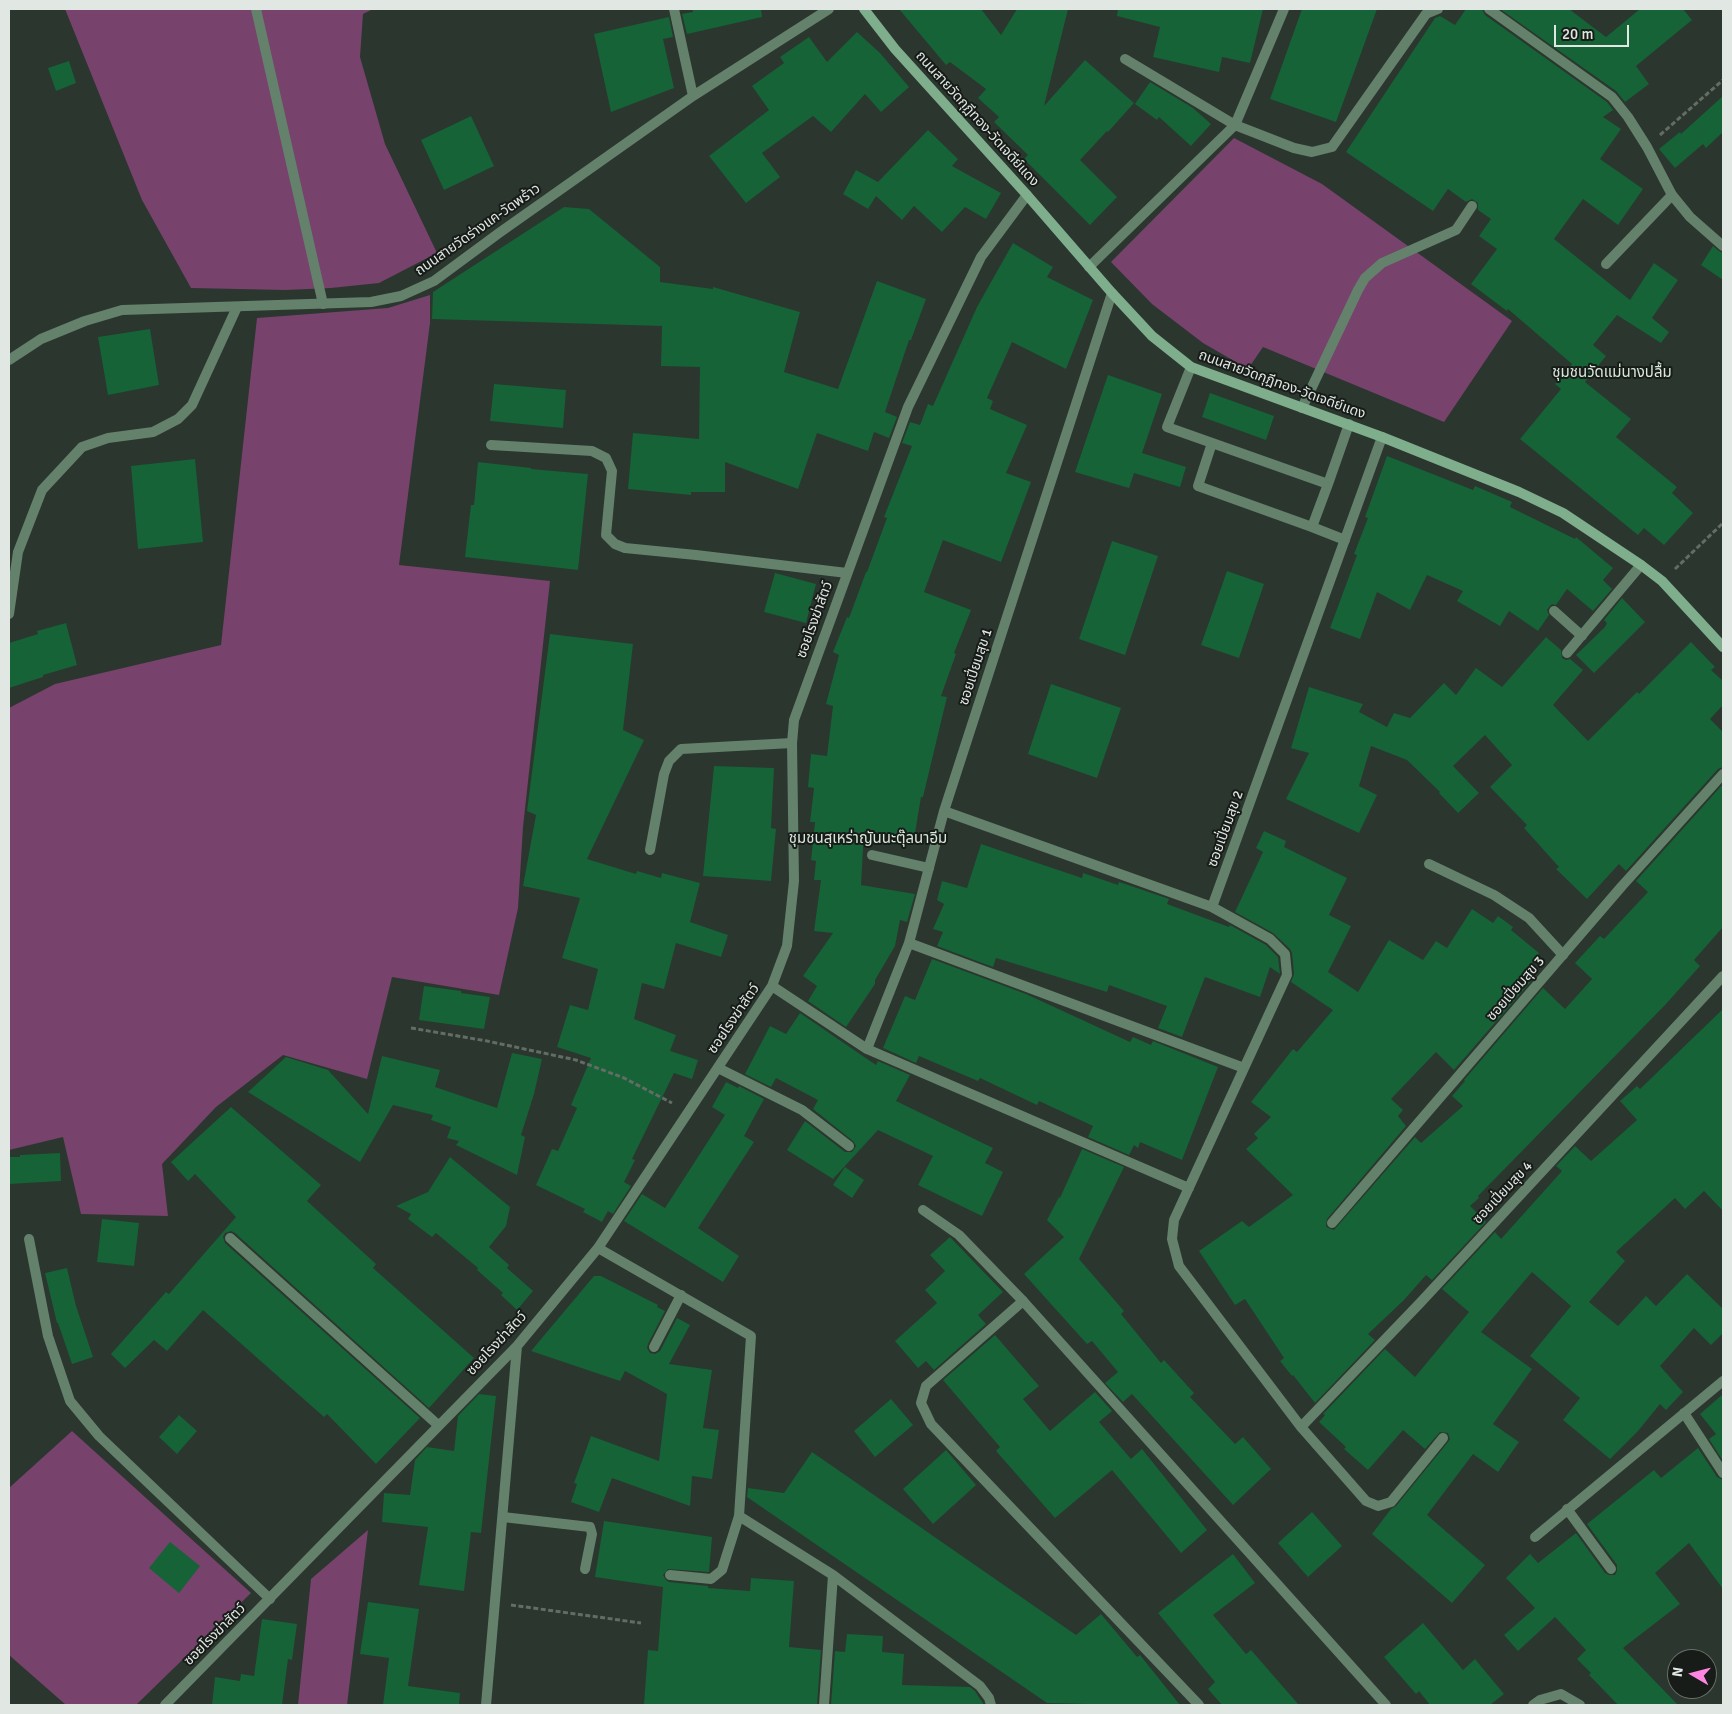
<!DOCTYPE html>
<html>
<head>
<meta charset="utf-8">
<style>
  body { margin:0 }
  #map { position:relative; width:1732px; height:1714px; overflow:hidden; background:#2b362e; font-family:Signika,sans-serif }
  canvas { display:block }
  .frame { position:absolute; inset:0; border:10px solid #e1e8e3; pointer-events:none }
  .north { position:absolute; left:1667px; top:1649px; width:50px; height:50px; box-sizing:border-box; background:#171c18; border:1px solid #686e69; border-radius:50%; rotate:278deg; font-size:14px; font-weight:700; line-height:20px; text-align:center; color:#e1e8e3 }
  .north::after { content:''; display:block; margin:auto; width:18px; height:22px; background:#fd86e2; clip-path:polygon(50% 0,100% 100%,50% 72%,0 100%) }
  .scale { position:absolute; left:1554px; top:25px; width:75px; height:22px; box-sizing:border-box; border:2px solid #e1e8e3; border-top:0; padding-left:6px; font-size:15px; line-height:18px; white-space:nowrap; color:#e1e8e3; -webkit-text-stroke:4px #171c18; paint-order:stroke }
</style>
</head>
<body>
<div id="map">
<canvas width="1732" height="1714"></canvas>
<div class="frame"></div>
<div class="north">N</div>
<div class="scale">20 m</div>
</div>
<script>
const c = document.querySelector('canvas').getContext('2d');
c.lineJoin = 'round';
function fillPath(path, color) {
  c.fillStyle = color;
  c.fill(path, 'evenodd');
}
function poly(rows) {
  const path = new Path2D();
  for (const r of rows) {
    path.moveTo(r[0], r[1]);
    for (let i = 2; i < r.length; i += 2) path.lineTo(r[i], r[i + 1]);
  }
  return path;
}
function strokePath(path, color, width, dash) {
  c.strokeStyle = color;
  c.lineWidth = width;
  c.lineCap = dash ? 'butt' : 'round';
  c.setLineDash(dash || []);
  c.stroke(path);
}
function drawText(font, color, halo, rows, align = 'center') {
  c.font = font + ' Signika,"Noto Sans Thai",sans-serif';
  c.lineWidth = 4;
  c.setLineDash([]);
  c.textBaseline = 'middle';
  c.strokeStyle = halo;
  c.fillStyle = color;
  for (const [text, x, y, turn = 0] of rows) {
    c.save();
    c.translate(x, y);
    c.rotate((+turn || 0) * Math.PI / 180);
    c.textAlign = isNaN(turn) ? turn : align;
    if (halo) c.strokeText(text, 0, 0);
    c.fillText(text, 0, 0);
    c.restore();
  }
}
const green = poly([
  [65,9,373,9,363,14,360,57,385,144,437,253,379,283,331,288,285,290,191,288,142,200],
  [1234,138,1322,184,1512,321,1444,422,1263,347,1248,369,1203,343,1152,304,1111,262],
  [430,295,430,323,399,565,550,581,523,827,518,908,499,995,392,977,367,1079,283,1055,216,1107,162,1164,168,1216,81,1214,63,1137,9,1150,9,708,55,684,221,645,257,318,388,308],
  [72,1431,251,1593,136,1705,66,1705,9,1655,9,1488],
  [368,1530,347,1705,298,1705,311,1579]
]);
const building = poly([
  [692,9,761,9,762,17,687,34,682,14,693,12],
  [899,9,981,9,1001,35,1017,9,1068,9,1044,106,1085,60,1134,103,1108,132,1107,131,1080,160,1117,197,1090,225,1024,159,1028,155,994,122,999,117,978,98,986,89,950,62,946,65],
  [1118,9,1263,9,1250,63,1222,57,1219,72,1153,57,1160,27,1117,16],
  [1302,9,1377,9,1336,122,1270,99],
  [1466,9,1482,9,1485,15,1607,102,1613,110,1603,117,1621,129,1600,159,1643,189,1618,225,1583,199,1554,239,1630,300,1654,263,1678,280,1652,318,1669,332,1661,343,1617,315,1593,345,1606,356,1585,382,1631,419,1616,437,1677,487,1672,493,1693,513,1664,545,1644,528,1638,535,1520,439,1561,389,1555,384,1572,364,1508,309,1507,311,1471,284,1497,249,1479,236,1491,219,1478,210,1478,203,1472,199,1466,202,1448,189,1433,211,1346,152,1435,18,1440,16,1455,25],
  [1500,9,1569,9,1606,37,1640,9,1683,9,1692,20,1636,66,1649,84,1625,102,1616,91],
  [669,17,673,37,663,39,674,88,611,112,594,34],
  [857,32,880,53,909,87,881,112,865,94,831,132,813,116,762,153,780,177,746,203,709,156,769,110,752,86,784,63,780,57,809,37,827,62],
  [69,61,76,83,56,91,48,68],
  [1150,82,1193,108,1211,124,1191,146,1159,117,1157,120,1135,104],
  [1723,96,1723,132,1706,148,1703,144,1675,168,1659,149,1680,132,1681,134],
  [471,116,494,166,444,190,421,140],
  [928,130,958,159,952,166,1001,193,986,219,965,207,942,232,914,206,902,220,876,196,868,209,843,194,856,170,878,182],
  [564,207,589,209,660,267,660,282,713,289,713,287,800,312,784,372,838,389,877,281,926,299,911,340,909,340,885,412,897,417,889,438,874,432,868,451,817,433,798,489,725,462,725,492,691,492,691,495,628,489,633,433,699,439,700,367,661,366,662,326,432,319,433,292],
  [1013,243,1053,267,1047,277,1093,300,1066,369,1012,342,987,398,993,401,990,409,1027,425,1006,473,1031,482,1001,562,943,540,924,592,971,610,954,653,956,654,941,696,947,697,923,797,921,797,914,839,864,831,861,885,915,894,907,922,900,920,895,946,875,980,875,984,846,1027,808,1001,817,986,803,976,833,933,814,931,821,880,814,880,816,861,811,860,815,822,810,822,814,788,808,787,811,754,827,756,833,706,826,704,839,655,833,652,847,617,849,618,866,572,867,572,887,518,884,517,912,446,902,443,910,422,920,425,928,404,933,406,977,307],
  [1713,246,1719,251,1723,253,1723,280,1701,265],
  [150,329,159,385,108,395,98,337],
  [1108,375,1162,394,1142,453,1186,467,1180,487,1134,473,1129,488,1075,472],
  [494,384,566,390,563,428,490,421],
  [1210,393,1274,416,1266,440,1202,417],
  [1387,456,1473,490,1475,486,1512,502,1510,507,1575,539,1576,537,1613,568,1603,580,1612,589,1593,611,1567,589,1556,605,1552,604,1549,607,1547,610,1549,615,1538,631,1509,611,1500,626,1457,601,1463,591,1427,575,1410,610,1377,592,1360,639,1330,628,1357,555,1354,554,1368,518,1365,517],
  [195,459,203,542,138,549,131,466],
  [478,462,531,468,531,469,588,474,578,570,465,557,471,505,474,505],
  [1112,541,1158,556,1125,655,1079,639],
  [1227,571,1264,584,1239,658,1201,645],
  [775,573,816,584,806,623,764,612],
  [1622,598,1645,622,1594,673,1576,655,1605,627,1607,623,1604,620],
  [66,623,77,665,43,675,43,677,9,688,9,643,38,634,37,631],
  [550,634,633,644,623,730,644,740,587,859,636,874,637,871,661,878,662,873,700,883,690,922,728,935,721,957,676,943,664,989,642,983,634,1019,676,1035,670,1051,698,1060,692,1079,674,1073,632,1159,635,1160,624,1182,631,1186,613,1214,608,1211,602,1222,583,1212,585,1209,536,1185,552,1149,558,1151,577,1108,571,1105,591,1058,557,1047,570,1005,588,1010,598,969,562,958,580,898,523,886,536,815,527,811],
  [1546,637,1561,650,1562,658,1566,660,1570,659,1583,670,1553,705,1588,741,1637,692,1639,694,1691,642,1715,667,1711,670,1723,681,1723,705,1710,719,1723,732,1723,767,1718,769,1626,871,1619,864,1587,899,1556,869,1559,867,1524,828,1527,825,1490,787,1512,765,1485,735,1453,766,1479,793,1458,813,1439,793,1440,792,1407,760,1371,746,1359,786,1377,795,1359,833,1286,799,1309,753,1291,748,1309,687,1363,704,1359,712,1387,727,1394,713,1410,718,1444,683,1456,695,1476,668,1502,687],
  [1051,684,1121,708,1097,778,1028,754],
  [714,766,774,768,771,828,776,829,771,881,703,876],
  [1723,784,1723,927,1694,960,1700,966,1666,1004,1478,1196,1479,1198,1470,1206,1486,1222,1432,1280,1426,1275,1404,1300,1368,1334,1375,1340,1315,1403,1293,1375,1292,1376,1280,1361,1284,1358,1245,1299,1235,1305,1199,1251,1242,1221,1249,1227,1293,1195,1246,1149,1258,1138,1254,1134,1271,1117,1251,1102,1293,1049,1297,1052,1333,1010,1291,982,1294,974,1292,953,1290,949,1273,933,1235,912,1263,852,1256,848,1264,831,1286,841,1284,847,1347,878,1329,915,1351,926,1328,972,1358,992,1389,940,1423,960,1436,941,1447,948,1472,909,1493,923,1498,916,1513,927,1511,930,1539,953,1525,971,1533,979,1454,1070,1436,1052,1391,1099,1403,1110,1398,1116,1406,1126,1327,1219,1326,1226,1328,1228,1334,1230,1415,1137,1421,1143,1463,1106,1452,1096,1465,1081,1464,1080,1543,988,1565,1009,1592,979,1575,963,1600,936,1604,939,1648,892,1636,881],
  [981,844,1082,878,1083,873,1118,885,1119,882,1140,889,1169,899,1167,904,1229,927,1230,925,1266,945,1278,957,1280,974,1270,967,1260,997,1205,977,1182,1037,1158,1028,1167,1006,1109,985,1107,992,996,958,993,967,937,946,943,932,933,929,944,904,937,900,942,881,967,888],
  [932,959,1026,994,1130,1042,1133,1037,1151,1045,1153,1041,1218,1067,1182,1160,1140,1142,1138,1148,1134,1145,1129,1155,1088,1137,1093,1126,1039,1101,1037,1105,980,1078,978,1081,919,1056,916,1063,883,1048,905,996,915,1000],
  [424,986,461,991,461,993,490,997,484,1029,419,1020],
  [1723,1009,1723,1211,1704,1191,1685,1209,1675,1198,1616,1252,1625,1261,1589,1302,1618,1326,1646,1296,1656,1306,1687,1274,1723,1309,1723,1333,1711,1345,1694,1328,1660,1366,1683,1392,1666,1410,1660,1404,1638,1431,1610,1459,1563,1420,1580,1398,1530,1356,1571,1306,1532,1272,1481,1332,1532,1369,1493,1424,1519,1442,1498,1472,1473,1454,1427,1515,1485,1565,1452,1603,1372,1534,1391,1509,1396,1506,1448,1442,1450,1439,1448,1433,1440,1432,1425,1449,1403,1430,1368,1470,1344,1449,1346,1447,1319,1422,1325,1415,1323,1414,1385,1349,1415,1377,1469,1312,1442,1289,1495,1232,1501,1239,1562,1171,1556,1166,1575,1146,1591,1161,1637,1120,1620,1101,1637,1086,1640,1089],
  [800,1013,876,1065,878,1061,910,1075,896,1101,993,1148,985,1163,1003,1172,982,1216,918,1185,933,1156,878,1130,833,1179,787,1150,805,1121,845,1152,852,1152,856,1146,853,1141,813,1109,818,1100,776,1078,771,1087,745,1074,770,1026,786,1034],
  [512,1053,542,1059,534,1094,521,1135,525,1137,517,1175,456,1145,459,1141,447,1138,451,1127,431,1120,433,1115,393,1105,360,1162,248,1092,286,1057,328,1070,368,1114,382,1056,440,1070,435,1087,497,1108],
  [726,1082,738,1088,739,1086,764,1099,744,1136,754,1142,698,1228,739,1256,723,1282,624,1221,642,1194,665,1208,725,1115,712,1107],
  [231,1107,321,1185,307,1201,376,1264,373,1268,474,1358,429,1408,235,1233,231,1231,225,1233,223,1237,225,1243,420,1418,376,1464,327,1414,324,1417,203,1310,167,1351,154,1340,125,1368,111,1354,166,1292,169,1294,236,1217,195,1174,188,1181,171,1162],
  [1082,1149,1124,1167,1079,1259,1124,1311,1121,1314,1161,1363,1164,1360,1194,1393,1190,1397,1235,1444,1243,1437,1271,1469,1233,1505,1132,1394,1123,1402,1105,1383,1118,1372,1092,1341,1087,1344,1024,1274,1064,1237,1047,1220,1059,1197,1060,1198],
  [60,1153,61,1181,9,1184,9,1157,20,1157,20,1155],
  [450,1157,510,1207,506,1226,489,1247,509,1265,507,1268,533,1291,517,1310,501,1295,503,1293,477,1270,478,1268,436,1233,432,1237,408,1219,411,1214,396,1206,428,1192],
  [845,1167,864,1180,852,1198,833,1185],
  [102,1219,139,1223,134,1266,97,1262],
  [950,1237,1003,1292,978,1315,986,1324,934,1370,926,1361,918,1368,895,1341,937,1303,925,1290,945,1271,930,1255],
  [67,1268,76,1306,93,1357,72,1364,58,1323,57,1323,45,1273],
  [594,1276,601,1276,658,1305,657,1307,665,1311,648,1344,647,1348,650,1353,655,1354,660,1351,677,1318,690,1325,669,1364,712,1370,703,1428,719,1430,712,1479,692,1476,690,1506,612,1478,599,1512,571,1502,577,1484,574,1483,591,1436,659,1461,667,1394,625,1371,620,1381,531,1351],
  [995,1335,1039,1386,1023,1399,1050,1431,1095,1392,1112,1411,1099,1422,1131,1459,1142,1449,1207,1530,1181,1553,1112,1470,1055,1518,996,1451,1000,1447,943,1380],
  [479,1394,496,1396,481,1533,471,1532,464,1591,419,1585,428,1527,382,1522,384,1493,410,1495,415,1460,427,1447,454,1451,458,1416],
  [1723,1394,1723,1461,1709,1439,1716,1434,1700,1414],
  [891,1399,913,1425,875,1457,854,1431],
  [179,1415,197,1431,177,1454,159,1437],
  [1698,1448,1717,1477,1723,1480,1723,1589,1689,1543,1655,1573,1680,1604,1623,1648,1678,1705,1618,1705,1589,1675,1591,1673,1577,1659,1586,1650,1555,1617,1518,1651,1504,1635,1535,1608,1506,1578,1530,1554,1538,1563,1576,1533,1605,1573,1609,1575,1615,1575,1617,1571,1617,1565,1587,1524,1654,1470,1661,1478],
  [946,1450,976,1485,933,1524,903,1489],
  [812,1452,1076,1635,1101,1614,1137,1657,1140,1655,1180,1705,1089,1705,1088,1704,1047,1703,747,1497,748,1488,784,1493],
  [1312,1512,1342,1546,1308,1577,1278,1543],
  [604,1521,712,1537,709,1572,668,1569,663,1575,666,1580,669,1582,708,1586,708,1588,750,1591,751,1578,794,1581,789,1647,821,1650,817,1705,644,1704,648,1650,658,1651,663,1587,595,1577],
  [170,1542,200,1566,179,1593,149,1568],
  [1233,1554,1255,1583,1213,1615,1246,1654,1251,1650,1299,1705,1222,1705,1208,1689,1215,1682,1158,1613],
  [368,1602,419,1609,408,1686,460,1693,459,1705,383,1705,389,1658,360,1654],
  [262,1619,297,1624,292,1660,288,1659,282,1705,212,1705,215,1677,240,1681,241,1674,254,1676],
  [1423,1623,1463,1670,1475,1659,1504,1694,1490,1705,1430,1705,1419,1691,1416,1694,1384,1657],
  [847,1634,883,1636,882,1652,904,1654,902,1685,970,1687,975,1691,984,1705,831,1705,835,1651,845,1652]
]);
const path = poly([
  [1660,135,1723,80],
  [1675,569,1723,523],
  [411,1028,487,1041,576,1060,624,1078,672,1103],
  [511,1605,641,1623]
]);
const service = poly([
  [256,9,323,304],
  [1606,264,1672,195],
  [1191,367,1167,427,1328,484,1349,424],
  [1302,408,1358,290,1365,278,1382,263,1456,230,1472,206],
  [1212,443,1198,486,1312,527,1328,484],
  [491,445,592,451,606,458,612,471,606,535,615,544,625,548,696,555,847,573],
  [1312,527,1345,540],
  [1554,611,1582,636],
  [9,614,18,552,42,490,82,447,108,438,153,432,178,419,192,405,237,307],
  [1567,653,1641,565],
  [650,850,664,774,669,761,681,749,792,743],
  [872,855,929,868],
  [1429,864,1494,895,1529,918,1563,955],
  [718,1068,802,1110,849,1146],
  [923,1210,959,1235,1023,1301],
  [29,1239,48,1336,70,1401,99,1436,270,1599],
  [654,1347,681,1295],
  [1567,1509,1611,1569],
  [503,1517,590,1527,592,1534,585,1569]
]);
const minor = poly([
  [674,9,693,96],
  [1489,9,1612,97,1628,117,1647,147,1672,195,1690,217,1723,246],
  [1125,59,1235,125,1294,148,1312,152,1332,147,1426,14,1438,9],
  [1089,267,1235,125,1284,9],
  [9,360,41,339,85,321,122,310,371,302,401,296,434,281,499,233,693,96,829,9],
  [1382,437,1212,907,1270,939,1285,954,1287,975,1174,1220,1172,1239,1179,1266,1301,1427,1366,1501,1378,1506,1391,1502,1443,1438],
  [944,811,1212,907],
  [909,943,1244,1068],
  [772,986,867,1049,1189,1188],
  [867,1049,909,943,944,811,1112,293],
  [1332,1223,1622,886,1723,774],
  [230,1238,438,1425],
  [598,1248,751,1336,739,1516,833,1575,980,1686,989,1698,991,1705],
  [1684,1413,1723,1473],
  [1301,1427,1420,1303,1723,976],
  [1535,1537,1723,1381],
  [670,1575,711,1579,722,1570,739,1516],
  [165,1705,517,1346,598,1248,772,986,787,946,794,881,792,743,794,720,908,407,981,257,1027,195],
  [486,1705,517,1346],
  [824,1705,833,1575],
  [1199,1705,931,1424,921,1403,926,1386,1023,1301,1386,1705],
  [1533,1705,1540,1700,1561,1694,1580,1705]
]);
const secondary = poly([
  [864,9,895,49,1027,195,1112,293,1152,336,1191,367,1382,437,1519,492,1563,513,1641,565,1662,581,1723,647]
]);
const streetNames = [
  ["ถนนสายวัดกุฎีทอง-วัดเจดีย์แดง",977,119,48],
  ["ถนนสายวัดร่างแค-วัดพร้าว",478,230,-35],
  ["ถนนสายวัดกุฎีทอง-วัดเจดีย์แดง",1282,385,20],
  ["ซอยโรงฆ่าสัตว์",815,620,-70],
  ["ซอยเปี่ยมสุข 1",976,667,-72],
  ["ซอยเปี่ยมสุข 2",1226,829,-70],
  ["ซอยเปี่ยมสุข 3",1516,989,-49],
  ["ซอยโรงฆ่าสัตว์",734,1019,-56],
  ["ซอยเปี่ยมสุข 4",1503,1193,-47],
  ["ซอยโรงฆ่าสัตว์",497,1344,-47],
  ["ซอยโรงฆ่าสัตว์",215,1635,-45]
];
const neighbourhoodNames = [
  ["ชุมชนวัดแม่นางปลื้ม",1612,373],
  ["ชุมชนสุเหร่าญันนะตุ๊ลนาอีม",868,839]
];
fillPath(green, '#77426b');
fillPath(building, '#156336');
strokePath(path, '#636c65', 3, [5, 2.5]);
strokePath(service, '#64816c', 10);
strokePath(minor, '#64816c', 10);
strokePath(secondary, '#7fae8c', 10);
drawText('14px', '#e1e8e3', '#171c18', streetNames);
drawText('15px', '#d9e7dc', '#171c18', neighbourhoodNames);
</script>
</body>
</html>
